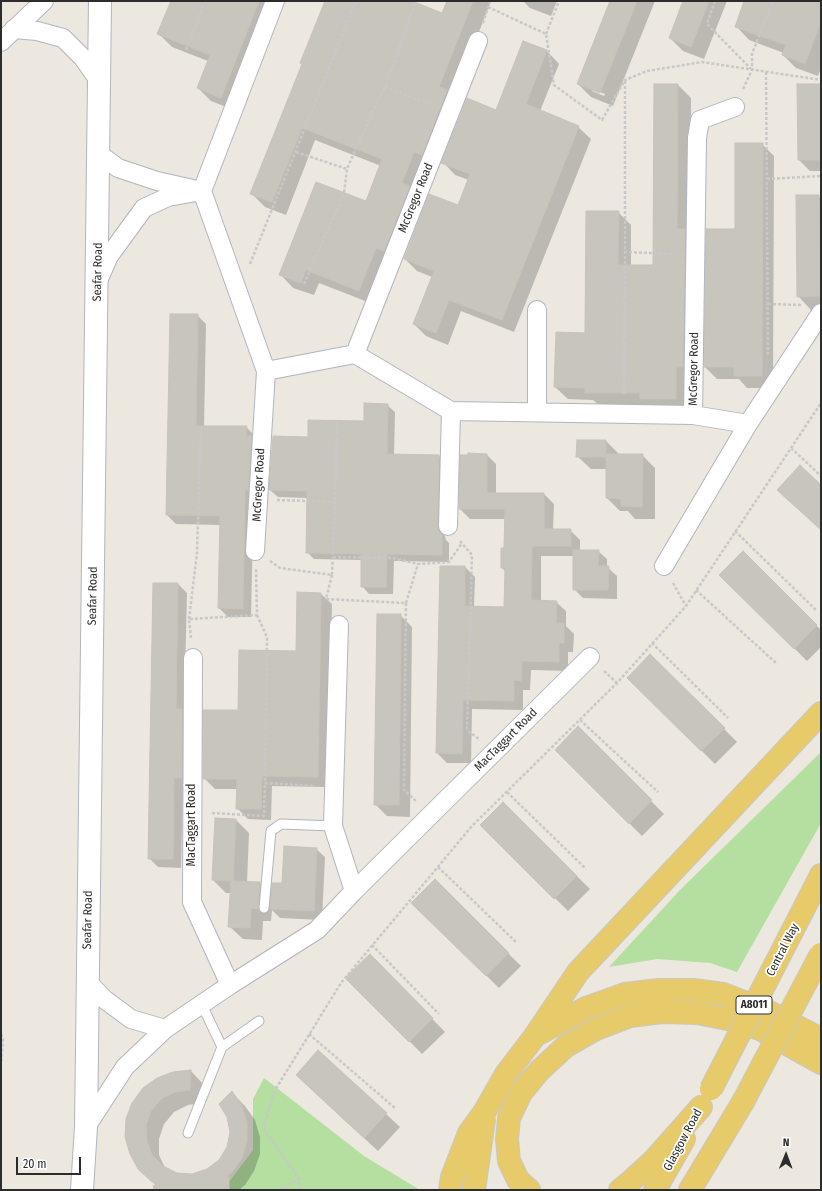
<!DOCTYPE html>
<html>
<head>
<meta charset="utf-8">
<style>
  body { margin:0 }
  #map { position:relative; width:822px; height:1191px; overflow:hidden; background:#ece7df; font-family:"Fira Sans Condensed",sans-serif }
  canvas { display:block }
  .frame { position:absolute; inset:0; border:2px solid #2c2c2c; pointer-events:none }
  .north { position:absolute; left:766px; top:1135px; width:40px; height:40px; -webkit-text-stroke:3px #fff; paint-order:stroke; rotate:1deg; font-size:11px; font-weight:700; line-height:16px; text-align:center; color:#2c2c2c }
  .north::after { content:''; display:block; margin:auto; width:14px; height:18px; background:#2c2c2c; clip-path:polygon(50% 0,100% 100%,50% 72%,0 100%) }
  .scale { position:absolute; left:16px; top:1157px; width:65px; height:18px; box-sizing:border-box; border:2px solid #2c2c2c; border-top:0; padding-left:5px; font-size:12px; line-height:14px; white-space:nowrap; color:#2c2c2c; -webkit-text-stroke:3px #fff; paint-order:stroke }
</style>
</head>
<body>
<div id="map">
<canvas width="822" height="1191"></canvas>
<div class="frame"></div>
<div class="north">N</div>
<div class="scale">20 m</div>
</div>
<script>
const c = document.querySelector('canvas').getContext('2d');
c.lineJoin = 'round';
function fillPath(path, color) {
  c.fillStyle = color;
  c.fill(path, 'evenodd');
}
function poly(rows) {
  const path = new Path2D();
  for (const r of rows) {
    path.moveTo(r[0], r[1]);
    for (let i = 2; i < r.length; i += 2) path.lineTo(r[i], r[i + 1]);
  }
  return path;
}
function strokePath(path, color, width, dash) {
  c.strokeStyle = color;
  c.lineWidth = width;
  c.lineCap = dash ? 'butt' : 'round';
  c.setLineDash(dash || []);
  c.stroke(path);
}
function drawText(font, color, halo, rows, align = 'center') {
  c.font = font + ' "Fira Sans Condensed",sans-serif';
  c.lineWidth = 3.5;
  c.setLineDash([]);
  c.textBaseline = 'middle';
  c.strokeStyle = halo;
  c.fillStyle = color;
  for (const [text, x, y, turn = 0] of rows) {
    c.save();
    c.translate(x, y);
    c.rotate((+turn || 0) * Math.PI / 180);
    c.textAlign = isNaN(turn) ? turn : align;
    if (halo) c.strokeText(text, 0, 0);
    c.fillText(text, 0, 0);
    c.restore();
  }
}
const green = poly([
  [821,752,821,823,737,972,710,963,657,959,609,967,680,890],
  [264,1078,364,1156,420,1190,216,1190,226,1186,253,1150,253,1099]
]);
const shadow = poly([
  [172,1,277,1,234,110,211,101,198,88,208,61,172,47,159,34],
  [326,1,409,1,443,14,448,1,491,1,373,304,319,283,314,295,293,288,280,274,366,203,381,166,315,140,286,215,265,207,252,194,303,65],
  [523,1,557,1,551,16,530,8],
  [611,1,655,1,613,106,591,97,578,84],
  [592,89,605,94,604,96,592,91],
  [684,1,727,1,704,59,683,51,670,38],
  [745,1,821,1,821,68,818,76,796,68,783,55,784,53,749,40,736,26],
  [524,42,547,51,559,64,540,111,578,127,591,139,514,332,461,311,448,345,426,336,414,324,432,277,417,271,405,259,459,207,469,180,455,175,443,162,496,111],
  [678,85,691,98,689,411,599,405,593,400,568,399,555,387,586,334,618,212,631,225,631,266,654,266],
  [798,85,821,86,821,171,810,171,799,160],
  [762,144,774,156,773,388,747,388,739,379,717,379,705,367,736,230],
  [818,196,821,198,821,309,811,310,798,296],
  [171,315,197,315,206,324,204,427,246,427,255,436,251,617,228,617,219,608,221,525,176,524,167,515],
  [387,405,395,412,394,455,439,456,446,463,444,534,446,540,449,543,449,562,394,561,393,594,369,594,362,586,362,560,314,559,307,552,308,498,278,497,270,490,309,438,365,422],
  [606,441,620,455,642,455,655,468,655,519,635,519,628,511,620,511,607,498,607,469,591,469,577,456],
  [487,455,496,464,496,494,544,494,554,504,553,530,570,530,580,540,580,551,598,551,607,559,607,567,617,576,617,599,583,598,574,589,574,556,541,556,541,601,556,602,566,611,566,626,574,634,573,652,568,652,568,671,531,670,530,690,523,690,523,710,472,709,471,763,447,763,437,753,440,567,465,567,475,577,474,607,505,608,505,571,502,568,505,549,506,519,470,519,460,509,461,456],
  [743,553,821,630,821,647,807,661,721,575],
  [178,584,187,593,184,713,190,787,183,786,181,868,158,867,149,858],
  [321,594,332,604,328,787,272,786,271,820,248,819,237,808,238,789,215,789,204,778,297,652],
  [400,615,412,627,410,817,387,816,375,804],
  [650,655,737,742,715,764,628,678],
  [578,728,664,814,642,836,556,750],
  [503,803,590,889,568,911,481,825],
  [236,820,249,833,247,883,260,883,272,895,316,849,325,857,322,920,280,918,272,910,271,921,263,921,262,940,243,939,229,926,231,893,226,893,213,880],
  [435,881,521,966,499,988,413,903],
  [370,955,445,1032,422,1054,347,978],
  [318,1051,400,1127,378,1151,310,1088],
  [191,1071,204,1085,203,1103,188,1105,174,1112,164,1124,159,1139,159,1155,165,1168,176,1174,192,1175,207,1170,220,1161,228,1148,231,1132,232,1093,245,1106,255,1120,260,1137,260,1154,254,1171,245,1185,239,1190,161,1190,139,1169,127,1119]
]);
const building = poly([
  [171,1,259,1,221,98,197,88,210,55,157,34,171,1],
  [325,1,412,1,442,13,447,1,473,1,439,87,447,90,422,155,414,152,402,183,410,186,384,251,376,248,359,291,306,270,301,283,279,275,316,182,366,201,382,159,302,128,272,202,250,194,302,64,300,63,325,1],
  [610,1,637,1,600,93,577,84,610,1],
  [683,1,709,1,691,47,669,38,683,1],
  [744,1,821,1,821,21,805,64,782,55,786,45,735,27,744,1],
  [523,41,547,50,526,104,579,126,502,320,449,300,436,333,413,324,434,271,404,259,429,194,458,205,470,174,441,163,467,98,496,110,523,41],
  [654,84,678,84,677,229,685,229,683,367,676,367,676,399,640,399,640,393,585,393,585,388,554,387,556,332,585,333,586,211,619,211,618,265,653,265,654,84],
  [797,84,821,84,821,160,798,160,797,84],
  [735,143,763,143,762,376,734,376,734,367,704,367,706,229,735,229,735,143],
  [796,195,819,195,820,296,797,297,796,195],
  [170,314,198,314,196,426,247,426,246,436,252,436,248,490,245,490,243,609,218,608,220,516,166,515,170,314],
  [364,403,388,404,387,454,439,455,438,526,439,531,442,535,442,555,387,554,386,587,361,587,361,554,306,553,307,491,269,490,273,436,308,437,308,420,364,421,364,403],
  [577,440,606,440,606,454,643,454,642,507,621,506,621,499,606,498,606,457,576,457,577,440],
  [468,453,487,454,487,493,544,493,544,529,571,529,571,546,532,546,531,600,557,601,556,623,564,623,564,643,559,643,559,662,522,661,521,681,514,680,514,701,463,700,462,754,436,753,440,566,465,566,465,606,504,607,505,568,501,568,501,548,504,548,505,509,459,509,460,455,468,455,468,453],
  [800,465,821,485,821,530,777,490,800,465],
  [573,550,599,550,598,566,609,566,608,590,573,590,573,550],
  [743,551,817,625,794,649,719,575,743,551],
  [153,583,178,583,176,709,182,709,182,778,174,778,173,859,148,859,153,583],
  [297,592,321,593,318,777,262,776,261,809,236,809,237,779,203,779,203,710,238,710,239,650,296,651,297,592],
  [377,614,401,614,399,805,374,805,377,614],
  [650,654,725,728,701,751,627,678,650,654],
  [578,726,652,800,629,824,555,750,578,726],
  [503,802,577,876,554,899,480,825,503,802],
  [215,818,236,819,233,881,260,882,258,909,251,908,250,928,228,927,231,881,212,880,215,818],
  [284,846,317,848,314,911,270,909,272,883,282,883,284,846],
  [435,879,509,953,486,976,411,903,435,879],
  [370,954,433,1018,409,1042,345,978,370,954],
  [318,1050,387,1113,364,1138,296,1075,318,1050],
  [191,1070,190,1090,175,1092,161,1099,151,1111,146,1125,147,1141,152,1155,163,1166,177,1173,192,1174,207,1169,219,1160,227,1147,230,1132,227,1117,219,1104,232,1091,242,1106,247,1123,247,1141,242,1158,232,1172,226,1177,229,1177,229,1190,154,1190,153,1186,157,1184,151,1181,138,1169,130,1154,125,1137,126,1119,132,1103,143,1088,157,1078,173,1072,191,1070]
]);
const path = poly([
  [715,1,707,24,751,69],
  [488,7,546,34,554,85,602,120,625,80,647,71,702,62,821,80],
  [483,23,490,1],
  [546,34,559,1],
  [821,38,821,40],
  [186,50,205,1],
  [766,72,768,357],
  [625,81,625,252,676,254],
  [385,87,431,105],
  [743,89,752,70,752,54,773,1],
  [296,152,347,169,374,108,385,87,416,1],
  [767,179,821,176],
  [250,264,356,1],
  [304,284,344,193,347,169],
  [768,304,803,305],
  [624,394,625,252],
  [791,448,821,476],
  [277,500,335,502,337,421],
  [735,531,817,611],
  [460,541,472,555,467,730,480,740],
  [333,557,392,558,418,564,449,562,462,543],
  [270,561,280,568,332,575,335,502],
  [332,575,326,599,406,603,404,790,416,801],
  [673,583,686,606],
  [696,590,776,663],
  [406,603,418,564],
  [257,615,267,637,265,783,315,786],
  [189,619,197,553,201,426],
  [191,638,189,619,257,615,256,569],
  [652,643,728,718],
  [604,671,617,683],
  [580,720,658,792],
  [507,792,586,869],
  [212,813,264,816,265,783],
  [438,867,517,943],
  [372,945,439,1014],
  [1,1034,3,1039,1,1064],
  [309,1034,395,1108],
  [280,1190,299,1179],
  [300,1190,299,1179,263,1128,275,1090,341,983,472,826,617,683,686,606,821,403]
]);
const lane = poly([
  [264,908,271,831,281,824,333,826],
  [201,1003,222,1047,259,1021],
  [188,1133,222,1047]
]);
const street = poly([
  [275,1,202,191,266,371,355,354,451,411,693,415,748,424],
  [14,29,37,31,63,38,83,58,100,82],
  [1,42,44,1],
  [99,154,118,168,157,181,193,189],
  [98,281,109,256,144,208,168,197,202,191],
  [537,310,537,412],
  [355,354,478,41],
  [693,415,697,138,700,120,735,107],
  [448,526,451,411],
  [255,551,266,371],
  [664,566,748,424,821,313],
  [339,625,333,826,354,891],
  [193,658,192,902,230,985],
  [87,981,104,999,131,1019,165,1029],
  [86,1127,125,1067,165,1029,230,985,317,930,354,891,590,657]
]);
const secondary = poly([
  [82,1190,86,1127,100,1]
]);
const primary = poly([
  [797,922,821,875],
  [540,1033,586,1008,625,994,659,990,693,990,723,994,769,1012,821,1039],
  [450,1190,452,1177,469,1133,485,1111,506,1074,535,1036,578,972,821,713],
  [474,1190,484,1120],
  [529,1190,518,1180,509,1161,507,1139,509,1118,521,1093,539,1071,566,1046,596,1029,630,1016,662,1012,697,1013,728,1019,760,1029,821,1063],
  [620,1190,630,1182,655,1159,701,1107],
  [655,1190,684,1139],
  [690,1190,743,1102]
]);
const primaryBridge = poly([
  [711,1089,797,922],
  [743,1102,821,954]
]);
const shields = [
  [754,1005,36]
];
const shieldNames = [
  ["A8011",754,1005]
];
const streetNames = [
  ["McGregor Road",416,198,-68],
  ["Seafar Road",98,272,-89],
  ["McGregor Road",694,369,-89],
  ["McGregor Road",259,485,-87],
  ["Seafar Road",93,596,-89],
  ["MacTaggart Road",506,740,-45],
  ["MacTaggart Road",192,825,-90],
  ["Seafar Road",88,920,-89],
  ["Central Way",783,950,-63],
  ["Glasgow Road",683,1140,-62]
];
fillPath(green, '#b5dfa0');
fillPath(shadow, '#0003');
fillPath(building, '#c8c5bd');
strokePath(building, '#c8c2b9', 1);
strokePath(lane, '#b2b5be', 11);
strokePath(street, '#b2b5be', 20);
strokePath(secondary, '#b2b5be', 24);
strokePath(primary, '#c8c8c8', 24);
strokePath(path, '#c8c8c8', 2.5, [3, 2]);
strokePath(lane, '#fff', 9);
strokePath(street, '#fff', 18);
strokePath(secondary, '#fff', 22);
strokePath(primary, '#e7ca69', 22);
strokePath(primaryBridge, '#c8c8c8', 24, []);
strokePath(primaryBridge, '#e7ca69', 22);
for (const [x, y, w] of shields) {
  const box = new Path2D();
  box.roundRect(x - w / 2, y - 9, w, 18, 3);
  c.fillStyle = '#fff';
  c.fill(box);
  strokePath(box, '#2c2c2c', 1);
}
drawText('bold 11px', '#2c2c2c', null, shieldNames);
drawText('12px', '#2c2c2c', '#fff', streetNames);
</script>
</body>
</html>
